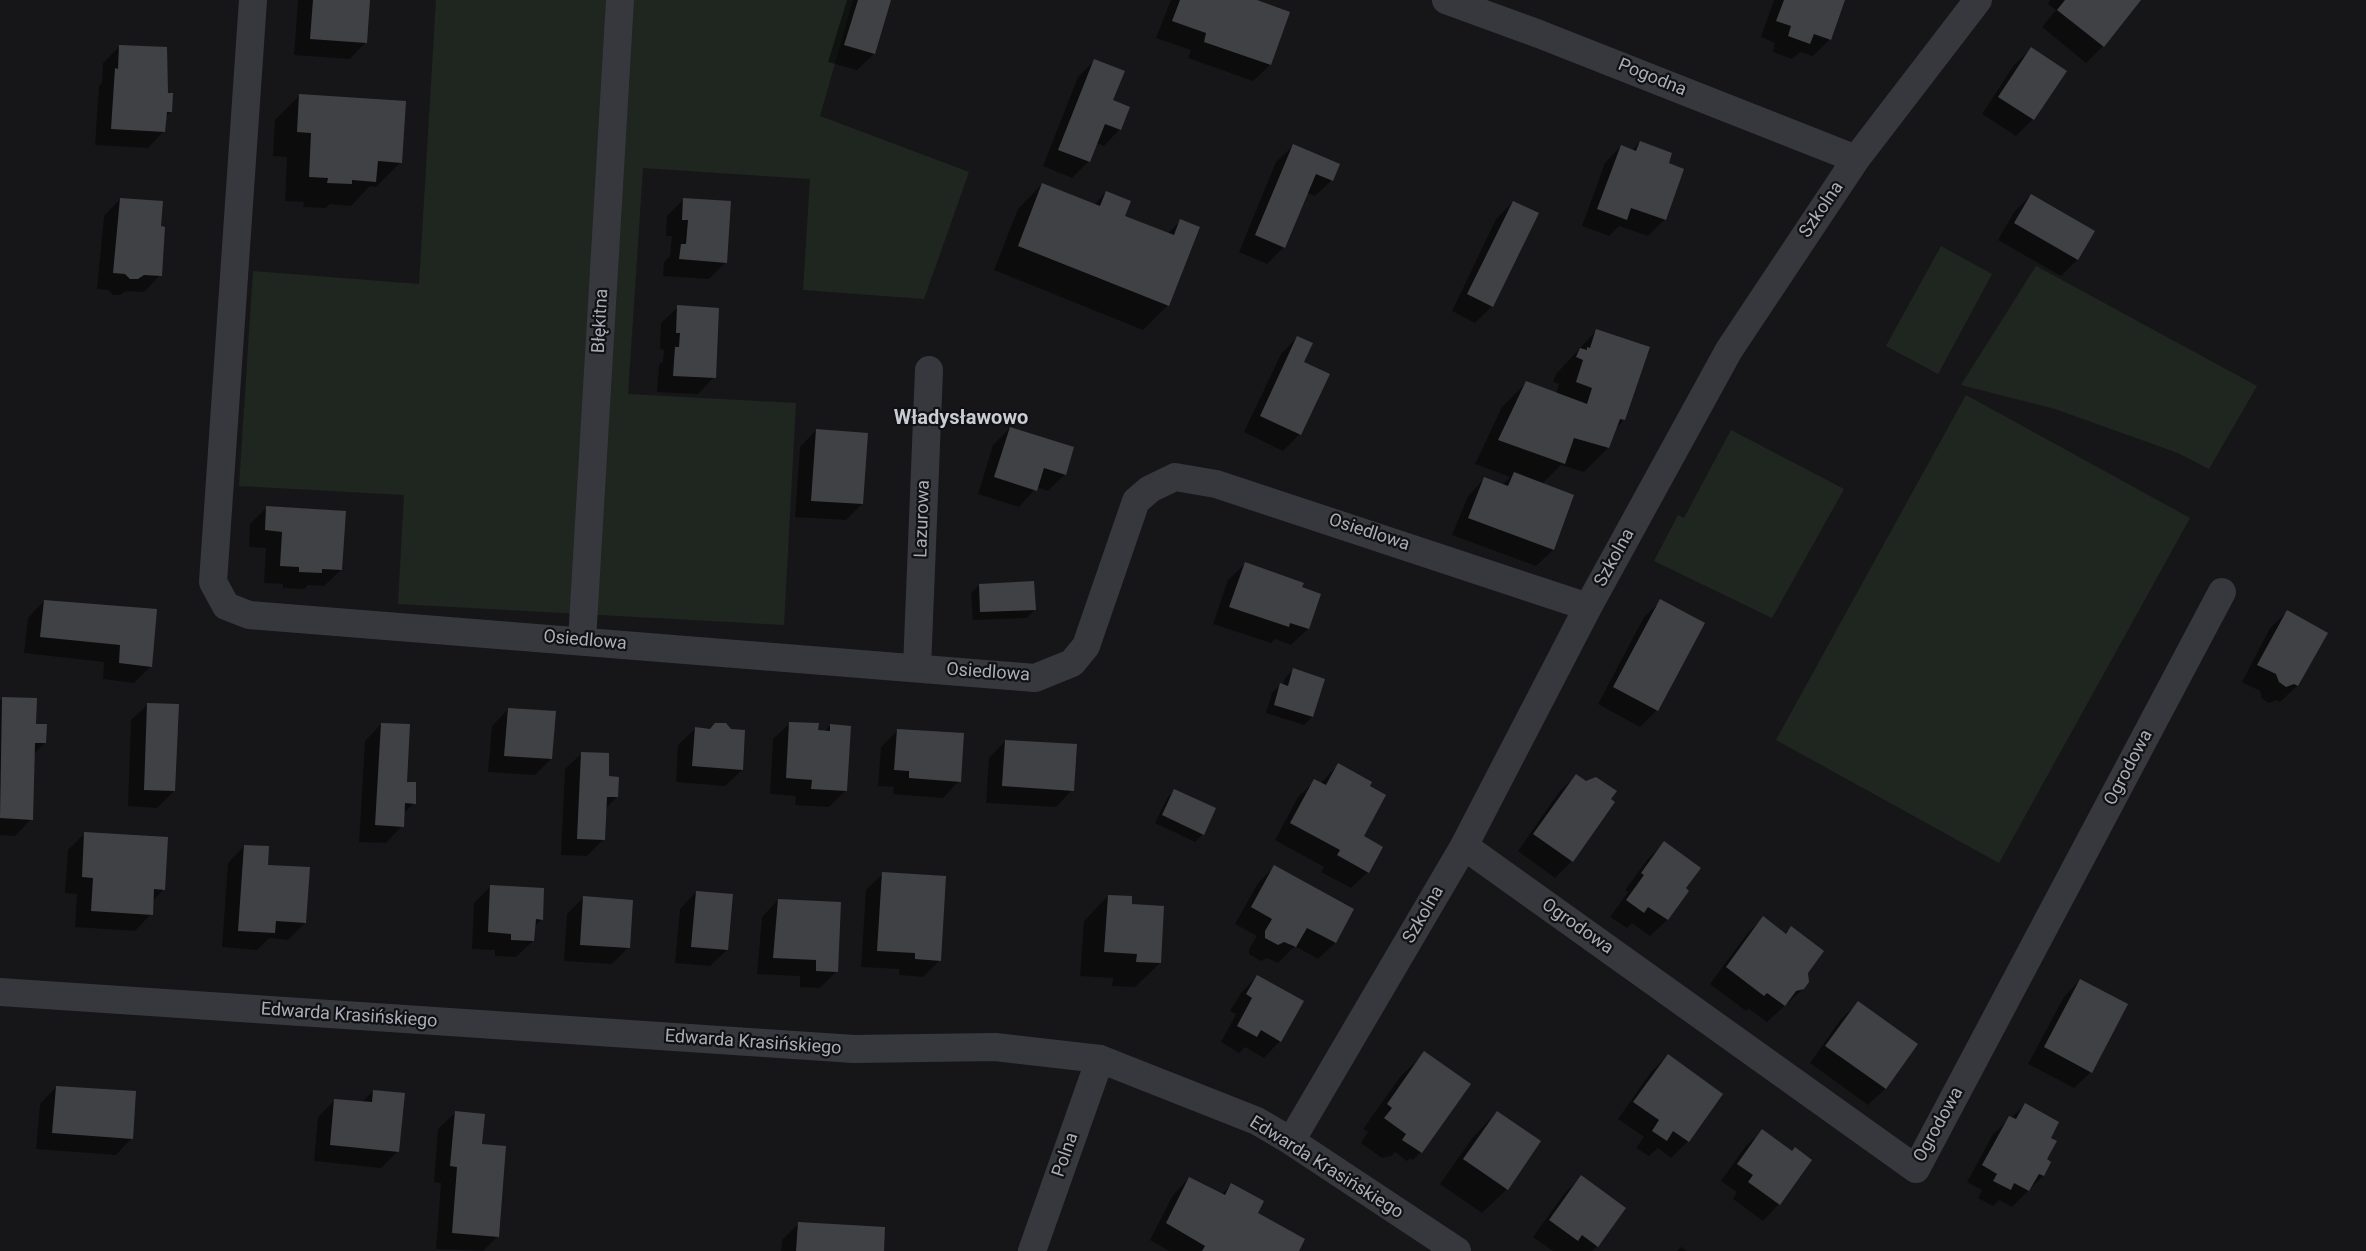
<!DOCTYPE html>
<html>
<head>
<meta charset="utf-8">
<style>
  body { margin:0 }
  canvas { display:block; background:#161618 }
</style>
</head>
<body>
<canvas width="2366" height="1251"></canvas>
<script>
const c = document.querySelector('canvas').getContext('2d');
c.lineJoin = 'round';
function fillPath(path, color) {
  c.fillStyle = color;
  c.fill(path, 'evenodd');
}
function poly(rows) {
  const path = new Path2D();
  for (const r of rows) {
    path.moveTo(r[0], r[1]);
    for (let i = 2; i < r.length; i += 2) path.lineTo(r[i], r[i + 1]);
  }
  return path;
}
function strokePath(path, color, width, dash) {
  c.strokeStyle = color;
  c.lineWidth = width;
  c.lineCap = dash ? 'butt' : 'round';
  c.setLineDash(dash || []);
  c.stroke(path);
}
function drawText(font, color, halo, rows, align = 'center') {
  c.font = font + ' Roboto,sans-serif';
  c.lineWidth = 4.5;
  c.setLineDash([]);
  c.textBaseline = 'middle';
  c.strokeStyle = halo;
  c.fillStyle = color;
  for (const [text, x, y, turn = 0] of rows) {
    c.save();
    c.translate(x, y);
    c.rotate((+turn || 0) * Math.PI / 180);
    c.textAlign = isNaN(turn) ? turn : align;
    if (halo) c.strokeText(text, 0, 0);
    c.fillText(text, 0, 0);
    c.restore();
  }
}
const green = poly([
  [436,0,853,0,820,116,969,172,924,299,803,290,810,179,643,168,628,394,796,403,784,625,398,604,404,495,239,486,253,271,419,284],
  [1941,246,1992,274,1938,374,1886,346],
  [2036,266,2257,386,2209,469,2178,453,2055,409,1961,385],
  [1966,395,2190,518,1999,863,1776,740],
  [1731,430,1844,489,1772,618,1654,561,1678,515,1684,518]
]);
const shadow = poly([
  [298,0,369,0,366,42,350,59,294,55],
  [847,0,890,0,874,54,857,70,828,62],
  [1171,0,1253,0,1288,12,1270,65,1253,81,1188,58,1191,50,1156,38],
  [1774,0,1844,0,1830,39,1813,56,1800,52,1792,59,1773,52,1775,43,1761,37],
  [2050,0,2140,0,2103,46,2086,63,2042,27,2056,10,2048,4],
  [120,46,167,94,171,111,165,117,164,131,148,148,95,145,99,86,102,83,103,63],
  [2031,49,2065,71,2033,119,2016,136,1982,114,2014,65],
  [1094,61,1120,129,1104,146,1096,143,1089,161,1072,178,1043,166,1078,77],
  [299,96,401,162,376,187,370,186,351,206,330,204,326,208,303,207,304,202,285,201,287,157,273,156,275,120],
  [1640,142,1667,164,1683,170,1664,220,1648,236,1619,226,1609,236,1582,226,1605,163,1621,146,1632,151],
  [1293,146,1332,180,1315,196,1307,193,1284,247,1267,264,1239,252,1276,162],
  [1042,184,1094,205,1106,192,1124,217,1167,234,1180,221,1168,305,1143,330,994,270,1018,209],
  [2031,195,2093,231,2077,260,2061,276,1998,240,2014,212],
  [120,199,160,275,144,292,126,291,120,295,113,295,108,290,97,289,104,216],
  [684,199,726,262,709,279,663,276,664,262,670,256,672,236,666,236,667,216],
  [1513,202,1492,306,1475,323,1452,311,1496,219],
  [678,307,714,377,698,394,657,392,659,365,663,361,664,350,660,349,661,323],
  [1596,331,1624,420,1615,429,1608,448,1584,472,1561,465,1542,484,1573,496,1553,550,1536,566,1452,535,1468,496,1484,479,1502,485,1510,477,1475,464,1502,407,1526,383,1556,394,1559,384,1553,382,1556,374],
  [1297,337,1302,362,1300,434,1283,451,1244,432,1281,354],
  [1010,428,1065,474,1048,491,1037,487,1019,507,978,494,993,445],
  [816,430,862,504,846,520,795,517,800,447],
  [267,507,341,570,324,586,308,585,304,589,283,588,283,584,264,583,266,548,249,547,250,524],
  [1245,564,1301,588,1308,629,1291,645,1275,639,1271,643,1213,624,1228,580],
  [979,585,1035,609,1027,618,973,620,971,593],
  [44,601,156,610,151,666,134,683,103,679,104,662,24,653,28,618],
  [1661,601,1657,710,1640,727,1598,704,1644,617],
  [2287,612,2326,633,2297,686,2280,702,2277,700,2269,703,2262,699,2260,691,2242,682,2270,628],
  [1293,670,1324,679,1312,717,1304,725,1266,713,1272,693,1280,685,1283,686,1285,678],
  [3,698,35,725,45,743,34,754,31,819,15,836,0,835,0,701],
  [148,704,174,791,157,808,128,806,131,720],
  [508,709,551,759,535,775,488,772,492,726],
  [790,723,824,732,830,725,846,790,829,807,795,805,796,796,770,794,773,739],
  [381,724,414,803,403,814,402,826,386,843,359,842,365,741],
  [695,729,742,770,725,786,676,782,678,745],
  [898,730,959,781,943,798,893,794,894,787,878,786,881,747],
  [1005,741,1072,790,1056,807,986,803,989,758],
  [582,753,607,778,617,797,605,809,604,839,587,856,561,855,565,769],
  [1338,765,1368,787,1362,836,1368,872,1351,888,1321,872,1324,867,1275,840,1298,797,1315,781,1320,784],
  [1576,776,1613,802,1572,861,1555,878,1518,851,1559,792],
  [1175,790,1203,834,1195,842,1155,823,1167,798],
  [85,833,164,889,152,902,151,914,135,931,75,927,77,894,65,893,68,850],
  [1664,843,1687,891,1667,920,1650,936,1632,923,1627,928,1610,917,1628,892,1625,890,1648,859],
  [244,846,267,866,308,868,305,923,288,940,269,938,257,950,222,947,228,863],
  [1274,867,1352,910,1335,943,1318,959,1295,946,1278,963,1267,958,1261,961,1249,954,1249,949,1257,936,1235,924,1258,883],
  [883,874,940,960,923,977,899,975,899,969,861,967,866,890],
  [491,886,542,919,534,927,533,941,516,957,495,956,495,950,472,949,474,903],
  [696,892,727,950,710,966,675,963,680,909],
  [1108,896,1131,906,1160,963,1135,987,1112,986,1113,978,1080,976,1084,921],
  [583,898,629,947,612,964,564,961,567,914],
  [778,900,836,972,820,988,800,987,800,976,757,974,762,917],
  [1763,918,1785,934,1791,928,1807,973,1803,989,1767,1022,1749,1009,1746,1011,1710,984,1746,935],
  [1257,976,1280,1041,1264,1058,1245,1047,1239,1053,1221,1042,1236,1014,1230,1011,1241,993],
  [2080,980,2091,1072,2074,1088,2028,1064,2064,997],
  [1858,1003,1916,1044,1885,1089,1868,1105,1810,1063,1841,1019],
  [1425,1053,1421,1152,1413,1160,1410,1158,1407,1161,1395,1152,1391,1156,1382,1158,1361,1143,1368,1132,1363,1129,1400,1077],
  [1668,1055,1688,1141,1671,1158,1658,1148,1649,1156,1636,1148,1644,1137,1618,1119,1651,1072],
  [56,1087,132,1138,116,1155,36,1149,40,1104],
  [373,1091,398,1151,381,1168,314,1161,318,1117,335,1100,362,1102],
  [2025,1105,2049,1138,2046,1160,2049,1162,2043,1176,2012,1207,1999,1200,1993,1206,1978,1198,1982,1190,1967,1182,1993,1134],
  [1497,1112,1507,1189,1482,1213,1440,1184,1473,1137],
  [455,1113,498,1236,483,1251,436,1249,441,1183,434,1182,438,1129],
  [1762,1131,1779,1204,1763,1221,1733,1199,1737,1192,1721,1181,1745,1147],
  [1581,1177,1597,1246,1592,1251,1553,1251,1533,1237,1564,1194],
  [1189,1178,1221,1195,1231,1185,1256,1213,1297,1251,1169,1251,1150,1240,1173,1195],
  [799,1223,883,1251,781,1251,782,1240],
  [1681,1247,1687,1251,1677,1251]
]);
const building = poly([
  [313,0,370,0,367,43,310,39],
  [858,0,891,0,875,54,844,45],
  [1180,0,1257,0,1290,12,1271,65,1204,42,1206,33,1172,21],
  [1784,0,1845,0,1831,40,1814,34,1810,44,1788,36,1791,26,1776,21],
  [2065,0,2141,0,2104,47,2057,10],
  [119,45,167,47,168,93,173,93,172,112,167,112,165,132,111,129,115,68,118,69],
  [2031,47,2067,71,2034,120,1998,97],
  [1094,59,1125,71,1113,100,1130,107,1121,130,1105,124,1090,162,1058,150],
  [299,94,406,101,402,163,378,161,376,182,352,180,352,184,327,183,328,178,309,177,311,133,297,132],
  [1640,141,1672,153,1669,163,1684,169,1666,220,1631,208,1627,220,1597,209,1621,145,1636,151],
  [1293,144,1340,164,1333,181,1316,174,1285,248,1255,235],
  [1042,183,1100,206,1106,191,1131,201,1125,216,1174,235,1180,219,1200,227,1169,306,1018,246],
  [2031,194,2095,231,2078,260,2014,223],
  [120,198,163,201,161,226,165,227,162,276,144,275,138,279,130,279,125,274,113,273],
  [683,198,731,201,727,263,679,259,681,244,686,244,688,220,682,220],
  [1513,201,1539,213,1493,307,1467,294],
  [677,305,719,308,716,378,673,376,675,347,679,347,680,333,676,333],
  [1596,329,1650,347,1625,420,1620,419,1609,448,1574,438,1565,464,1498,440,1526,381,1587,404,1592,388,1576,382,1583,360,1576,357,1580,348,1587,350,1587,347,1590,348],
  [1297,336,1313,343,1304,362,1330,374,1301,435,1260,416],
  [1010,427,1074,447,1066,475,1044,468,1037,491,994,477],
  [816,429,868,433,863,504,811,501],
  [1514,472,1574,495,1554,550,1468,518,1484,477,1508,486],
  [266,506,346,511,342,570,322,569,322,573,299,572,299,567,280,566,282,532,265,530],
  [1245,562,1304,583,1302,587,1321,594,1309,629,1290,623,1289,627,1229,607],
  [1034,581,1036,610,980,612,979,584],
  [1660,599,1705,623,1658,711,1613,687],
  [44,600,157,609,152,667,119,663,120,645,40,637],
  [2287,610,2328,633,2298,686,2294,684,2286,687,2279,682,2276,674,2257,665],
  [1293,668,1325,679,1313,717,1274,705,1280,683,1288,686],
  [2,697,37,698,36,724,47,724,46,743,35,743,33,820,0,818],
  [147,703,179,704,175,791,144,790],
  [508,708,556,711,552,759,504,756],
  [789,722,819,723,818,730,830,731,830,724,851,726,847,791,811,789,812,780,786,778],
  [381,723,410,724,407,782,416,782,416,804,405,803,404,827,375,825],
  [715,723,726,723,731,729,745,730,743,770,692,766,695,727,710,729],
  [897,729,964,733,961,782,909,778,909,771,894,770],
  [1005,740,1077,744,1074,791,1002,786],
  [581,752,609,753,609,776,619,777,618,797,607,797,605,840,577,839],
  [1338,763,1372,782,1370,786,1386,795,1364,836,1383,847,1369,873,1337,855,1340,850,1290,823,1314,779,1326,785],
  [1576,774,1586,781,1596,777,1617,791,1611,799,1615,802,1573,862,1533,834],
  [1174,789,1216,808,1204,835,1162,815],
  [84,832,168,837,165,890,154,889,153,915,91,911,93,878,82,877],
  [1664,841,1701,868,1686,888,1689,891,1668,920,1648,907,1644,913,1626,900,1644,875,1641,873],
  [244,845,269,846,268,865,310,867,306,923,276,921,275,933,238,931],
  [1274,865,1354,909,1336,943,1307,928,1296,947,1284,942,1278,945,1265,938,1265,931,1272,919,1251,907],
  [882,872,946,876,941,961,915,959,915,953,877,951],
  [490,885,544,888,543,920,536,919,534,941,511,940,511,934,488,932],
  [696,891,733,894,728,950,691,947],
  [1108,895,1132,896,1132,904,1164,906,1161,963,1136,962,1137,954,1104,952],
  [583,896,633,900,630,948,580,945],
  [778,899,841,902,838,972,816,971,816,960,773,958],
  [1763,916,1786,934,1791,926,1824,951,1808,973,1809,982,1804,989,1796,991,1785,1006,1767,993,1764,996,1726,967],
  [1257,975,1304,1001,1281,1042,1261,1030,1257,1037,1237,1026,1252,998,1246,994],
  [2080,979,2128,1004,2092,1073,2044,1047],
  [1858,1001,1918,1044,1886,1089,1825,1046],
  [1424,1051,1471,1084,1422,1153,1402,1140,1406,1134,1384,1118,1392,1108,1387,1104],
  [1668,1054,1723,1094,1689,1142,1673,1131,1667,1141,1652,1131,1659,1120,1633,1102],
  [56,1086,136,1091,133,1139,52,1133],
  [373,1090,405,1093,399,1152,330,1145,334,1099,372,1102],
  [2025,1103,2059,1122,2051,1138,2057,1141,2047,1159,2051,1162,2044,1176,2039,1174,2029,1191,2014,1183,2011,1190,1993,1181,1997,1174,1982,1165,2009,1116,2016,1119],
  [455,1111,485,1114,482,1144,506,1146,499,1237,452,1233,457,1167,450,1166],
  [1497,1111,1541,1141,1508,1190,1463,1159],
  [1762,1129,1792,1151,1795,1147,1812,1160,1780,1205,1748,1182,1753,1175,1737,1164],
  [1581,1175,1626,1208,1598,1247,1582,1235,1578,1241,1549,1220],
  [1189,1177,1225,1195,1231,1183,1264,1201,1258,1213,1305,1239,1299,1251,1202,1251,1205,1246,1166,1223],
  [798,1222,885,1227,884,1251,796,1251]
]);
const street = poly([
  [253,0,213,582,226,606,249,615,1035,678,1072,663,1086,646,1136,501,1150,489,1175,477,1216,484,1588,607],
  [1446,0,1539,34,1856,159],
  [582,641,620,0],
  [917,668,929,370],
  [1464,846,1916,1169,2222,592],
  [0,992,854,1049,995,1047,1100,1059,1257,1121,1291,1141,1457,1251],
  [1291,1141,1464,846,1588,607,1729,350,1856,159,1978,0],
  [1032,1251,1100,1059]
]);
const streetNames = [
  ["Pogodna",1652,78,22],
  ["Szkolna",1822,210,-56],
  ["Błękitna",601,321,-87],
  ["Lazurowa",923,519,-88],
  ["Osiedlowa",1369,533,18],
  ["Szkolna",1615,558,-61],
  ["Osiedlowa",585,641,5],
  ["Osiedlowa",988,673,4],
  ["Ogrodowa",2129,768,-62],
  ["Szkolna",1424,915,-60],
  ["Ogrodowa",1577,927,35],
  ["Edwarda Krasińskiego",349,1016,4],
  ["Edwarda Krasińskiego",753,1043,4],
  ["Ogrodowa",1939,1125,-61],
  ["Polna",1066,1155,-71],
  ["Edwarda Krasińskiego",1326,1168,32]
];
const quarterNames = [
  ["Władysławowo",961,419]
];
fillPath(green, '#1e261f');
fillPath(shadow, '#0007');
fillPath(building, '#404145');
strokePath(street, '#37383d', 28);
drawText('18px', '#a8adb8', '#111113', streetNames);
drawText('bold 20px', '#c9ccd4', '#111113', quarterNames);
</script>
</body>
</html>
